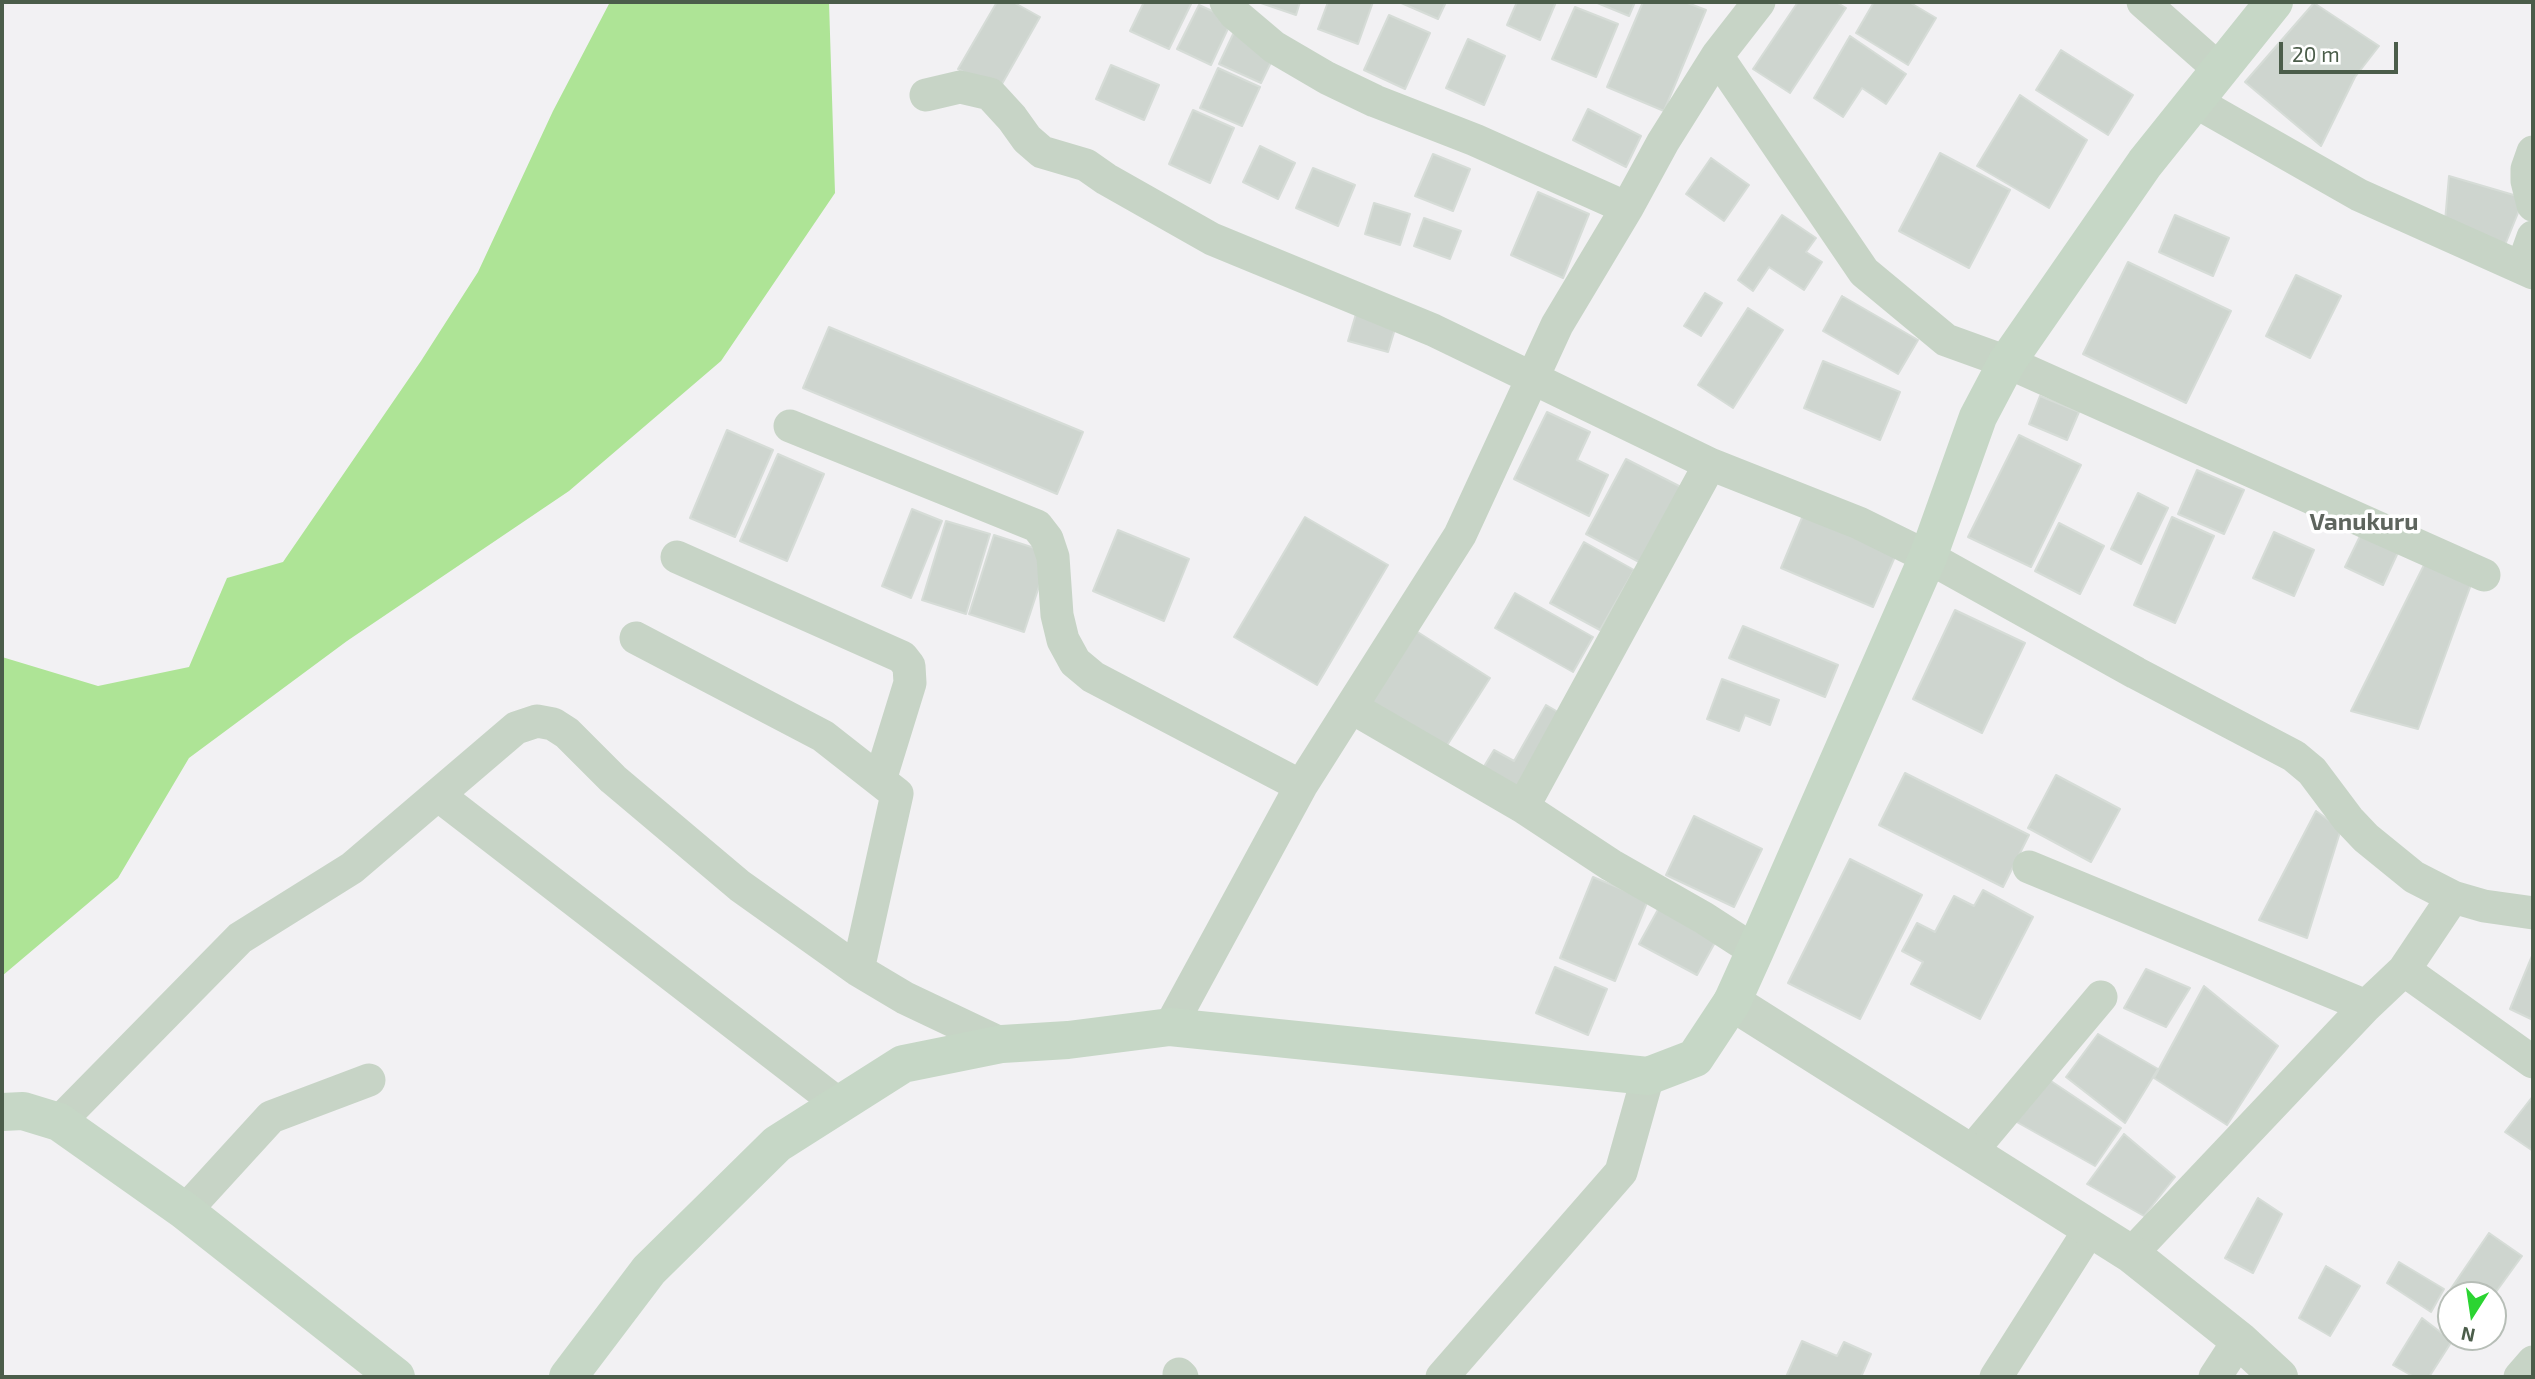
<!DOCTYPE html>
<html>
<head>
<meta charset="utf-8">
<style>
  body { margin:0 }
  #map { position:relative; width:2535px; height:1379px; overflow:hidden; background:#f2f1f3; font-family:"Exo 2",sans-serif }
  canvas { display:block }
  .frame { position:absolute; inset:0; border:4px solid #4b5d4a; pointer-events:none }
  .north { position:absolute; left:2437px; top:1281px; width:70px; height:70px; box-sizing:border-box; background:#fff; border:2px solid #b7beb7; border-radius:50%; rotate:192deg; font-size:19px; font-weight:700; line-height:28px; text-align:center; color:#4b5d4a }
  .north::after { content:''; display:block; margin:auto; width:24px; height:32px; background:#2bd432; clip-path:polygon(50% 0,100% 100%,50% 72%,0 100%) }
  .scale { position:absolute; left:2279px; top:42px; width:119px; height:32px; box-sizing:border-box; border:4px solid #4b5d4a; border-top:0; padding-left:9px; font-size:21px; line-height:24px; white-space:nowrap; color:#4b5d4a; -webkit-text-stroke:5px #fff; paint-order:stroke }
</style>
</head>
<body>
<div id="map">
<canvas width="2535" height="1379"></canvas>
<div class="frame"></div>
<div class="north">N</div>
<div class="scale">20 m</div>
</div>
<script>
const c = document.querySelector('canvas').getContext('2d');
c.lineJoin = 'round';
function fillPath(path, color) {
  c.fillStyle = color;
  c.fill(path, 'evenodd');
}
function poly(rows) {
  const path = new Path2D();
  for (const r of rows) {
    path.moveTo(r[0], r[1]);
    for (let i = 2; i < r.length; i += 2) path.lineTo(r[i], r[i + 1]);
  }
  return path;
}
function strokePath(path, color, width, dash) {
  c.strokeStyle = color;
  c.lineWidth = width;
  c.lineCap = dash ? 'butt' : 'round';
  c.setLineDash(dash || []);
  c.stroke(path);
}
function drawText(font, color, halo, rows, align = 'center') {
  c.font = font + ' "Exo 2",sans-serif';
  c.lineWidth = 7;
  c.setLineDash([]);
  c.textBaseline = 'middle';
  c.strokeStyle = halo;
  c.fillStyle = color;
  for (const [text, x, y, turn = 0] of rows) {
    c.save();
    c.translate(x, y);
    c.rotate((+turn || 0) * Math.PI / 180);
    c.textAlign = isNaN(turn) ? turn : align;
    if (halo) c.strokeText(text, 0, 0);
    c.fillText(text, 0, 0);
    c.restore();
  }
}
const water = poly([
  [610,2,829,2,835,193,721,361,569,491,347,641,189,758,118,878,2,976,2,657,98,686,189,667,227,578,283,562,421,361,478,272,553,111]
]);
const building = poly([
  [997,2,1013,2,1040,17,998,91,958,69,997,2],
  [1144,2,1192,2,1169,49,1130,31,1144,2],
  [1258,2,1300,2,1296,15,1258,2],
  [1328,2,1373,2,1358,44,1318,29,1328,2],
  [1399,2,1446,2,1438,19,1399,2],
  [1517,2,1556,2,1540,40,1507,25,1517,2],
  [1595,2,1635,2,1629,16,1595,2],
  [1643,2,1685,2,1706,10,1664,111,1607,87,1643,2],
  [1798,2,1836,2,1846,8,1790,93,1753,69,1798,2],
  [1874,2,1909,2,1936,18,1908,65,1856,33,1874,2],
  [2314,3,2379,46,2355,77,2321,146,2245,82,2314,3],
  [1199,5,1232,20,1211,65,1177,49,1199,5],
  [1575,7,1618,24,1596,77,1552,59,1575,7],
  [1389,15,1430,33,1405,89,1364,70,1389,15],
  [1235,30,1277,50,1261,83,1219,64,1235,30],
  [1850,36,1906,74,1886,104,1862,88,1843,117,1814,98,1850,36],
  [1468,39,1505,56,1484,105,1446,88,1468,39],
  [2061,50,2133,95,2108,135,2036,90,2061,50],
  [1111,65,1159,85,1144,120,1096,99,1111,65],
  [1218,68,1260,87,1242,126,1200,108,1218,68],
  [2020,95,2087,140,2049,208,1977,166,2020,95],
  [1588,109,1641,136,1626,167,1573,140,1588,109],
  [1193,110,1234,128,1210,183,1169,164,1193,110],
  [1260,146,1295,163,1278,199,1243,182,1260,146],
  [1940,153,2010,190,1969,268,1899,231,1940,153],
  [1433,154,1470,169,1453,211,1415,196,1433,154],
  [1711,158,1749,185,1724,221,1686,194,1711,158],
  [1313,168,1355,185,1338,226,1296,208,1313,168],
  [2449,176,2524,198,2505,245,2445,221,2449,176],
  [1538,192,1589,214,1563,278,1511,255,1538,192],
  [1374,203,1410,214,1400,245,1365,234,1374,203],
  [1782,215,1816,238,1806,252,1822,262,1804,290,1769,267,1753,291,1738,280,1782,215],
  [2175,215,2229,238,2213,276,2159,252,2175,215],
  [1424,218,1461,231,1450,259,1414,246,1424,218],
  [2128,262,2231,311,2186,403,2083,354,2128,262],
  [2296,275,2341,296,2310,358,2266,336,2296,275],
  [1705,293,1722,303,1701,336,1684,326,1705,293],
  [1842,296,1918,340,1898,374,1823,331,1842,296],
  [1358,307,1398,319,1388,352,1348,341,1358,307],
  [1748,308,1783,330,1733,408,1698,385,1748,308],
  [829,327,1083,432,1057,494,803,388,829,327],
  [1823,361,1900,392,1880,440,1804,408,1823,361],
  [2040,396,2079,412,2067,440,2029,424,2040,396],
  [1547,412,1590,432,1577,460,1608,475,1589,516,1514,479,1547,412],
  [727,430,773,450,735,537,690,518,727,430],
  [2019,435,2081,465,2031,567,1968,537,2019,435],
  [778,454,824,474,787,561,740,541,778,454],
  [1626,459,1681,487,1641,563,1586,534,1626,459],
  [2197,470,2244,490,2224,534,2178,514,2197,470],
  [2138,493,2168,508,2141,564,2111,549,2138,493],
  [912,509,942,521,911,598,882,586,912,509],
  [1804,513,1897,552,1873,607,1781,568,1804,513],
  [1305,517,1388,565,1317,685,1234,637,1305,517],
  [2172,517,2214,536,2175,623,2134,605,2172,517],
  [946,521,990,534,966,614,922,600,946,521],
  [2059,523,2104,546,2080,594,2035,571,2059,523],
  [1118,530,1189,559,1164,621,1093,591,1118,530],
  [2363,530,2400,548,2383,585,2345,567,2363,530],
  [2274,532,2314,550,2294,596,2253,578,2274,532],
  [994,535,1050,553,1024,632,969,614,994,535],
  [1584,542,1634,570,1600,630,1550,603,1584,542],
  [2427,559,2476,571,2418,729,2351,711,2427,559],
  [1515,593,1593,637,1573,672,1495,628,1515,593],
  [1955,610,2025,643,1982,733,1913,699,1955,610],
  [1743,626,1838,665,1825,697,1729,658,1743,626],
  [1416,631,1490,678,1446,747,1371,701,1416,631],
  [1722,679,1779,700,1770,725,1745,715,1739,731,1707,719,1722,679],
  [1546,705,1565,716,1519,795,1480,773,1494,750,1514,761,1546,705],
  [1905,773,2029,835,2003,887,1879,825,1905,773],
  [2056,775,2120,809,2091,862,2028,828,2056,775],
  [2316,811,2341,829,2307,938,2259,920,2316,811],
  [1694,816,1762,849,1734,907,1666,875,1694,816],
  [1850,859,1922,895,1860,1019,1788,983,1850,859],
  [1593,877,1648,900,1615,981,1560,958,1593,877],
  [1983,890,2033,917,1980,1019,1911,984,1923,962,1902,951,1917,923,1935,932,1954,896,1974,906,1983,890],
  [1660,906,1718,937,1697,975,1639,944,1660,906],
  [2532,956,2533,957,2533,1020,2510,1009,2532,956],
  [1555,967,1607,989,1588,1035,1536,1013,1555,967],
  [2146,969,2190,988,2166,1027,2124,1008,2146,969],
  [2204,986,2278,1046,2227,1125,2154,1078,2204,986],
  [2098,1034,2158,1069,2125,1123,2066,1077,2098,1034],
  [2045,1077,2121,1128,2095,1166,2015,1121,2045,1077],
  [2533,1096,2533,1151,2505,1132,2533,1096],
  [2124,1134,2175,1177,2144,1216,2087,1184,2124,1134],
  [2258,1198,2282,1214,2253,1273,2225,1258,2258,1198],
  [2489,1233,2522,1256,2493,1296,2458,1295,2450,1290,2489,1233],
  [2399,1262,2444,1289,2431,1312,2387,1283,2399,1262],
  [2326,1266,2360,1286,2330,1336,2299,1318,2326,1266],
  [2422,1318,2452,1341,2429,1377,2414,1377,2393,1365,2422,1318],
  [1802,1341,1837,1356,1844,1342,1871,1354,1861,1377,1786,1377,1802,1341]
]);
const minor = poly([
  [1226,2,1235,14,1274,47,1327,78,1375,101,1475,140,1627,208,1557,325,1460,535,1351,707],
  [1759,2,1717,56,1864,272,1946,340,2007,362,2484,575],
  [2143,2,2220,70],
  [926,95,960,87,990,94,1012,118,1027,139,1042,152,1086,165,1106,179,1212,239,1433,330,1710,464,1859,523,1928,557,2136,673,2294,756,2312,771,2348,819,2366,838,2414,877,2453,897,2484,906,2533,913],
  [2194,101,2359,195,2533,273],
  [2533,152,2527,169,2527,181,2533,205],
  [1627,208,1663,142,1717,56],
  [2522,268,2533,237],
  [790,426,1037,526,1047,539,1053,557,1057,615,1063,640,1075,662,1093,677,1301,786],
  [677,557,902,657,909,666,910,683,880,780],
  [636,638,823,736,897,794,858,970],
  [438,795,840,1105],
  [1523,807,1710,464],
  [2029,867,2366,1006],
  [2404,970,2533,1062],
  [1170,1027,1301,786,1351,707,1523,807,1611,865,1704,918,1755,951],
  [59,1122,240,938,352,868,516,728,537,721,553,724,567,733,613,779,740,886,858,970,905,998,1002,1044],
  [1970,1153,2101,997],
  [185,1211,271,1117,369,1080],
  [2131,1254,2366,1006,2404,970,2453,897],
  [1179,1374,1182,1377],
  [1442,1377,1621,1172,1648,1076],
  [1996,1377,2090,1229],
  [2215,1377,2239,1340],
  [2520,1377,2533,1362]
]);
const tertiary = poly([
  [1732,1002,2131,1254,2239,1340,2279,1377]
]);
const secondary = poly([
  [2,1112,23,1111,59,1122,185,1211,396,1377],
  [568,1377,649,1270,777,1144,903,1064,1002,1044,1068,1040,1170,1027,1648,1076,1695,1058,1732,1002,1755,951,1928,557,1978,417,2007,362,2145,163,2274,2]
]);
const quarterNames = [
  ["Vanukuru",2364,522]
];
fillPath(water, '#aee496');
fillPath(building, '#ced5cf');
strokePath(building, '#d6dcd7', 2);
strokePath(minor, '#c7d4c6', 33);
strokePath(tertiary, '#c7d4c6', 38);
strokePath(secondary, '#c6d7c6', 38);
drawText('bold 24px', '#5e655e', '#fff', quarterNames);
</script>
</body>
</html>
